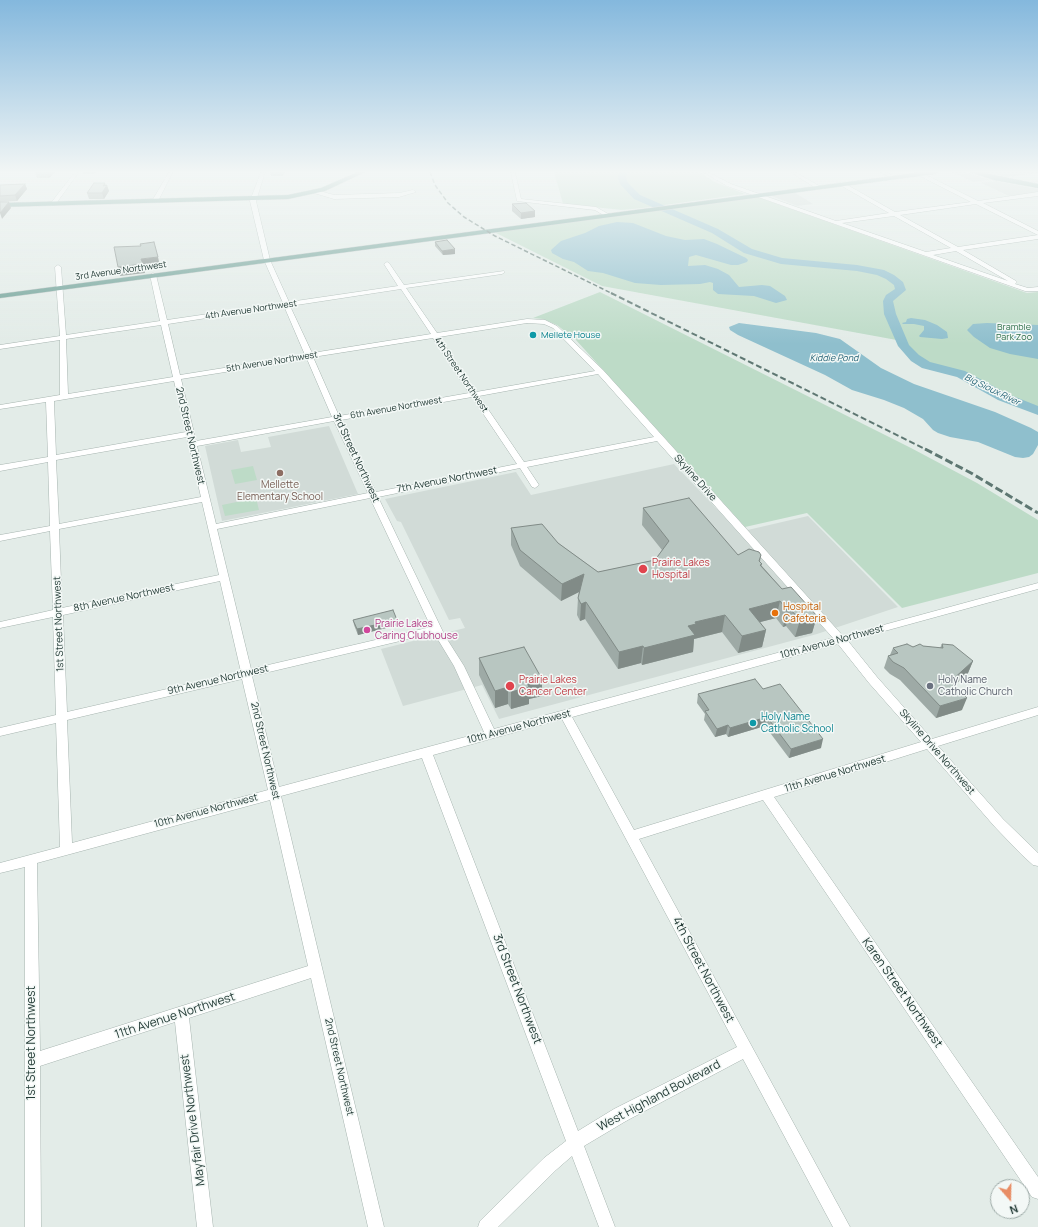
<!DOCTYPE html>
<html>
<head>
<meta charset="utf-8">
<style>
  body { margin:0 }
  #map { position:relative; width:1038px; height:1227px; overflow:hidden; background:#e3ece8; font-family:Manrope,sans-serif }
  canvas { display:block }
  .north { position:absolute; left:990px; top:1179px; width:40px; height:40px; box-sizing:border-box; background:#f3f8f6; border:1px solid #a0adaa; border-radius:50%; rotate:160deg; font-size:11px; font-weight:700; line-height:16px; text-align:center; color:#243c37 }
  .north::after { content:''; display:block; margin:auto; width:14px; height:18px; background:#e88d65; clip-path:polygon(50% 0,100% 100%,50% 72%,0 100%) }
</style>
</head>
<body>
<div id="map">
<canvas width="1038" height="1227"></canvas>
<div class="north">N</div>
</div>
<script>
const c = document.querySelector('canvas').getContext('2d');
c.lineJoin = 'round';
function fillPath(path, color) {
  c.fillStyle = color;
  c.fill(path, 'evenodd');
}
function poly(rows) {
  const path = new Path2D();
  for (const r of rows) {
    path.moveTo(r[0], r[1]);
    for (let i = 2; i < r.length; i += 2) path.lineTo(r[i], r[i + 1]);
  }
  return path;
}
function strokePath(path, color, width, dash) {
  c.strokeStyle = color;
  c.lineWidth = width;
  c.lineCap = dash ? 'butt' : 'round';
  c.setLineDash(dash || []);
  c.stroke(path);
}
function drawText(font, color, halo, rows, align = 'center') {
  c.font = font + ' Manrope,sans-serif';
  c.lineWidth = 3;
  c.setLineDash([]);
  c.textBaseline = 'middle';
  c.strokeStyle = halo;
  c.fillStyle = color;
  for (const [text, x, y, turn = 0] of rows) {
    c.save();
    c.translate(x, y);
    c.rotate((+turn || 0) * Math.PI / 180);
    c.textAlign = isNaN(turn) ? turn : align;
    if (halo) c.strokeText(text, 0, 0);
    c.fillText(text, 0, 0);
    c.restore();
  }
}
const built = poly([
  [951,172,964,172,991,180,973,182],
  [984,172,1038,172,1038,173,1006,177],
  [996,181,1038,189,1038,192,1009,196,981,183],
  [794,192,813,204,797,206,769,195],
  [329,426,358,494,222,521,205,446,238,440,241,452,271,447,268,437],
  [674,464,739,532,808,516,898,607,817,634,499,719,482,685,403,706,381,649,465,628,460,618,449,620,401,522,397,521,385,499,516,472,531,495]
]);
const green = poly([
  [554,172,699,172,715,182,745,194,643,208,622,210,563,204],
  [758,197,1027,293,1038,292,1038,411,1003,397,961,374,920,362,909,353,902,341,602,286,494,232],
  [600,292,911,448,977,483,1038,520,1038,573,902,608,807,513,745,527,576,340,557,325,543,319,533,318],
  [253,466,257,480,235,484,231,470],
  [256,498,259,510,225,516,222,505]
]);
const water = poly([
  [617,222,633,223,666,236,685,240,704,239,717,244,746,258,748,260,747,262,738,265,731,265,696,255,689,257,688,266,705,265,718,269,729,275,739,287,762,285,770,286,785,296,787,300,776,303,754,296,718,294,713,290,713,283,710,282,700,284,661,285,635,283,603,273,588,271,574,262,563,259,552,253,551,250,561,241,585,233,599,226],
  [911,318,925,320,937,325,947,332,948,338,942,339,920,337,919,336,924,330,924,326,914,324,903,324,902,323,906,322,907,319],
  [739,323,816,333,840,339,881,368,914,384,995,412,1031,428,1038,432,1038,445,1033,454,1029,457,1023,458,1015,457,978,442,950,437,938,433,933,430,923,419,904,408,884,400,852,390,825,375,738,335,730,330,729,327],
  [987,323,1038,325,1038,359,1010,354,990,348,974,337,967,330,973,324]
]);
const river = poly([
  [619,172,627,172,626,178,628,183,640,195,718,229,752,249,782,258,857,265,884,270,894,275,903,282,906,290,893,301,896,314,909,345,919,355,930,362,965,371,1008,394,1038,406,1038,415,998,400,957,377,922,368,911,361,898,346,884,314,883,301,886,295,895,289,894,285,886,279,877,275,857,271,781,264,744,253,712,233,634,199,620,184,618,178,619,172]
]);
const minor = poly([
  [75,172,79,172,55,205,51,205,51,203,75,172],
  [169,172,173,172,158,201,153,202,152,201,169,172],
  [261,172,265,172,256,201,270,260,289,302,398,286,384,264,387,262,389,263,404,285,504,271,505,272,502,274,406,288,437,333,527,319,545,320,557,326,603,370,843,636,1038,583,1038,589,848,641,877,677,932,739,1038,707,1038,715,938,746,1003,819,1038,853,1038,866,1033,865,1021,854,995,827,927,749,774,797,1038,1177,1038,1199,1032,1197,763,800,639,839,850,1227,833,1227,743,1059,626,1121,584,1146,615,1227,599,1227,572,1156,556,1170,498,1227,478,1227,480,1221,544,1158,566,1141,422,758,281,796,384,1227,368,1227,311,978,189,1018,213,1227,197,1227,175,1022,40,1066,41,1227,25,1227,25,867,0,873,0,863,60,847,56,723,0,736,0,728,56,715,53,617,0,628,0,622,53,610,50,531,0,541,0,535,50,526,48,462,0,471,0,465,48,457,46,402,0,409,0,405,60,395,60,340,0,349,0,345,60,336,55,267,58,265,61,267,66,335,160,321,150,275,153,273,156,275,167,320,283,303,264,260,250,201,261,172],
  [401,289,431,334,312,353,290,306,401,289],
  [284,306,305,355,180,375,168,324,284,306],
  [527,323,544,324,553,328,595,371,476,392,439,337,527,323],
  [161,325,173,377,68,394,66,339,161,325],
  [433,338,469,393,339,416,313,357,433,338],
  [307,359,332,417,196,441,181,379,307,359],
  [598,374,654,437,524,462,479,396,598,374],
  [174,381,186,432,56,455,54,401,174,381],
  [472,397,517,464,376,492,341,420,472,397],
  [334,421,368,493,216,524,197,446,334,421],
  [187,437,201,497,59,524,56,460,187,437],
  [657,441,833,638,494,729,464,666,445,636,378,497,520,468,532,487,535,488,539,485,527,467,657,441],
  [370,498,431,627,251,669,217,529,370,498],
  [202,502,219,575,62,608,59,529,202,502],
  [220,581,241,672,67,712,63,615,220,581],
  [434,633,454,666,484,732,279,787,252,676,434,633],
  [838,644,869,683,921,742,634,830,572,717,838,644],
  [242,679,268,790,72,843,67,720,242,679],
  [562,719,737,1047,614,1109,578,1131,433,755,562,719],
  [270,800,308,966,40,1051,37,863,270,800],
  [511,172,515,172,521,199,596,207,610,215,605,216,595,210,517,201,511,172],
  [703,172,708,172,731,184,836,221,889,213,840,185,840,183,842,182,895,212,971,202,918,175,917,174,920,172,978,201,1038,192,1038,196,983,203,1038,231,1038,235,976,204,900,215,958,247,1038,235,1038,239,963,250,1016,281,1017,282,1015,284,1028,288,1038,287,1038,291,1025,291,727,186,703,172],
  [894,216,951,248,926,252,842,223,894,216],
  [956,251,1008,281,933,255,956,251],
  [790,172,795,172,821,187,816,188,790,172],
  [880,172,886,172,896,177,891,178,880,172],
  [316,190,334,195,399,193,413,190,416,192,399,197,334,199,314,193,314,191,316,190]
]);
const major = poly([
  [358,172,365,172,325,191,288,199,0,207,0,203,288,195,321,188,358,172],
  [923,172,938,172,935,174,0,298,0,294,923,172],
  [970,172,979,172,1038,184,1038,188,994,180,970,172]
]);
const railFar2 = poly([
  [430,172,435,185,448,203,464,217,495,236,613,294]
]);
const railFar1 = poly([
  [611,293,927,450]
]);
const rail = poly([
  [925,449,971,473,1038,513]
]);
const wall = poly([
  [35,172,55,172,49,178,37,178],
  [83,172,96,172,94,174,83,174],
  [270,172,285,172,283,176,271,176],
  [25,184,27,189,17,201,0,202,0,185],
  [106,185,109,191,104,199,89,199,87,193],
  [512,204,535,211,535,217,521,219,512,211],
  [435,242,455,254,443,255,435,246],
  [643,508,738,555,761,555,760,562,762,566,782,589,817,616,812,633,795,637,786,626,783,627,776,618,760,622,766,630,762,647,738,653,722,632,694,639,693,652,642,665,641,663,618,669,585,619,580,621,577,615,578,598,579,592,561,601,520,566,511,545,511,528,558,543,598,572,655,560,662,550,642,525],
  [353,620,397,620,398,625,358,635,354,625],
  [942,644,973,661,968,673,955,685,962,710,936,718,900,680,890,674,884,668,888,656,890,655,893,648,923,646,940,648],
  [479,658,542,696,529,699,529,704,511,709,508,704,495,708,479,675],
  [763,689,821,748,789,758,765,726,728,737,726,734,715,737,704,720,705,714,697,703,698,694]
]);
const shadedWall = poly([
  [48,172,55,172,49,178],
  [105,183,106,187,107,185,109,191,104,199,102,193,103,186],
  [25,184,27,189,17,201,15,195],
  [9,202,11,208,2,219,0,213],
  [535,211,535,217,521,219,521,213],
  [455,249,455,254,443,255,442,251],
  [158,257,160,266,144,268,141,259],
  [143,264,145,273,120,276,118,267],
  [584,574,583,590,561,601,562,584],
  [780,601,776,618,745,626,749,609],
  [586,602,585,619,580,621,581,604],
  [790,609,786,626,783,627,787,610],
  [725,615,722,632,694,639,693,652,642,665,644,648,695,622],
  [817,616,812,633,795,637,800,620],
  [397,620,398,625,358,635,357,629],
  [766,630,762,647,738,653,742,636],
  [643,646,641,663,618,669,619,652],
  [973,661,968,673,946,693,951,681],
  [542,679,542,696,529,699,529,704,511,709,511,692,527,683],
  [508,687,508,704,495,708,495,691],
  [967,698,962,710,936,718,940,706],
  [767,717,765,726,728,737,730,728],
  [728,725,726,734,715,737,717,729],
  [823,739,821,748,789,758,791,749]
]);
const building = poly([
  [94,183,105,183,103,186,107,185,102,193,87,193,94,183],
  [25,184,15,195,0,196,0,185,25,184],
  [0,202,9,202,0,213,0,202],
  [526,203,535,211,521,213,512,204,526,203],
  [447,240,455,249,442,251,435,242,447,240],
  [154,242,158,257,141,259,143,264,118,267,114,247,141,246,140,244,154,242],
  [689,498,738,555,749,549,759,552,761,555,759,561,762,564,760,565,782,589,791,587,817,616,800,620,790,609,787,610,780,601,749,609,766,630,742,636,725,615,695,622,696,624,688,626,695,635,644,648,643,646,619,652,586,602,581,604,578,598,584,574,562,584,520,550,511,528,542,524,558,543,598,572,655,560,669,541,643,508,689,498],
  [393,610,397,620,357,629,353,620,393,610],
  [907,644,913,647,920,644,923,646,943,648,942,644,953,645,973,661,951,681,967,698,940,706,904,668,893,662,888,656,898,653,893,648,907,644],
  [524,647,542,679,527,683,529,687,511,692,508,687,495,691,479,658,524,647],
  [755,679,763,689,780,684,823,739,791,749,767,717,730,728,728,725,717,729,705,711,709,710,698,694,755,679]
]);
const markers = [
  [533,335,4,"#0f9aa8"],
  [280,473,4,"#8d6e63"],
  [643,569,5,"#e0444e"],
  [775,613,4,"#e8710a"],
  [367,630,4,"#d1479c"],
  [510,686,5,"#e0444e"],
  [930,686,4,"#6b7280"],
  [753,723,4,"#0f9aa8"]
];
const farStreetnames = [
  ["3rd Avenue Northwest",121,271,-8],
  ["4th Avenue Northwest",251,310,-8],
  ["5th Avenue Northwest",272,362,-9],
  ["4th Street Northwest",461,375,56],
  ["6th Avenue Northwest",396,408,-10]
];
const farParknames = [
  ["Bramble",1014,327],
  ["Park Zoo",1014,337]
];
const farCulturenames = [
  ["Mellete House",541,335]
];
const farWaternames = [
  ["Kiddie Pond",834,358],
  ["Big Sioux River",992,390,26]
];
const streetNames = [
  ["2nd Street Northwest",190,436,77],
  ["3rd Street Northwest",356,458,65],
  ["Skyline Drive",695,478,48],
  ["7th Avenue Northwest",447,480,-11],
  ["8th Avenue Northwest",124,598,-12],
  ["1st Street Northwest",59,624,-92],
  ["10th Avenue Northwest",832,642,-15],
  ["9th Avenue Northwest",218,680,-13],
  ["10th Avenue Northwest",519,727,-15],
  ["2nd Street Northwest",265,751,77],
  ["Skyline Drive Northwest",937,752,49],
  ["11th Avenue Northwest",835,774,-17],
  ["10th Avenue Northwest",206,811,-15],
  ["2nd Street Northwest",339,1067,77]
];
const educationNames = [
  ["Mellette",280,485],
  ["Elementary School",280,497]
];
const healthNames = [
  ["Prairie Lakes",652,563],
  ["Hospital",652,575],
  ["Prairie Lakes",519,680],
  ["Cancer Center",519,692]
];
const foodNames = [
  ["Hospital",783,607],
  ["Cafeteria",783,619]
];
const hotelNames = [
  ["Prairie Lakes",375,624],
  ["Caring Clubhouse",375,636]
];
const worshipNames = [
  ["Holy Name",938,680],
  ["Catholic Church",938,692]
];
const cultureNames = [
  ["Holy Name",761,717],
  ["Catholic School",761,729]
];
const nearStreetnames = [
  ["4th Street Northwest",703,970,62],
  ["3rd Street Northwest",517,989,69],
  ["Karen Street Northwest",902,993,55],
  ["11th Avenue Northwest",175,1016,-18],
  ["1st Street Northwest",32,1043,-90],
  ["West Highland Boulevard",659,1096,-28],
  ["Mayfair Drive Northwest",193,1120,-97]
];
fillPath(built, '#d1dbd7');
fillPath(green, '#bddbc7');
fillPath(water, '#8fbfcd');
fillPath(river, '#8fbfcd');
strokePath(minor, '#a6b4af', 1);
strokePath(major, '#c2c8c7', 1);
fillPath(minor, '#fff');
fillPath(major, '#6b9e94');
strokePath(railFar2, '#5e7772', 1.5, [4.5, 2.5]);
strokePath(railFar1, '#5e7772', 2, [6, 3]);
strokePath(rail, '#5e7772', 3, [8, 3.5]);
fillPath(wall, '#9eaaa6');
fillPath(shadedWall, '#818b87');
fillPath(building, '#b8c6c1');
strokePath(building, '#818b87', 1);
const sky = c.createLinearGradient(0, 0, 0, 344);
sky.addColorStop(0, '#84b8dd');
sky.addColorStop(0.5, '#f2f6f5');
sky.addColorStop(1, '#f2f6f500');
c.fillStyle = sky;
c.fillRect(0, 0, 1038, 344);
for (const [x, y, r, color] of markers) {
  const dot = new Path2D();
  dot.arc(x, y, r, 0, 2 * Math.PI);
  c.fillStyle = color;
  c.fill(dot);
  strokePath(dot, '#f3f8f6', 1.5);
}
drawText('9px', '#243c37', '#f3f8f6', farStreetnames);
drawText('9px', '#31704d', '#f3f8f6', farParknames);
drawText('9px', '#0d838f', '#f3f8f6', farCulturenames, 'left');
drawText('italic 9px', '#226174', '#f3f8f6', farWaternames);
drawText('10px', '#243c37', '#f3f8f6', streetNames);
drawText('10px', '#785e54', '#f3f8f6', educationNames);
drawText('10px', '#be3a42', '#f3f8f6', healthNames, 'left');
drawText('10px', '#c56008', '#f3f8f6', foodNames, 'left');
drawText('10px', '#b23c85', '#f3f8f6', hotelNames, 'left');
drawText('10px', '#5b616d', '#f3f8f6', worshipNames, 'left');
drawText('10px', '#0d838f', '#f3f8f6', cultureNames, 'left');
drawText('12px', '#243c37', '#f3f8f6', nearStreetnames);
</script>
</body>
</html>
